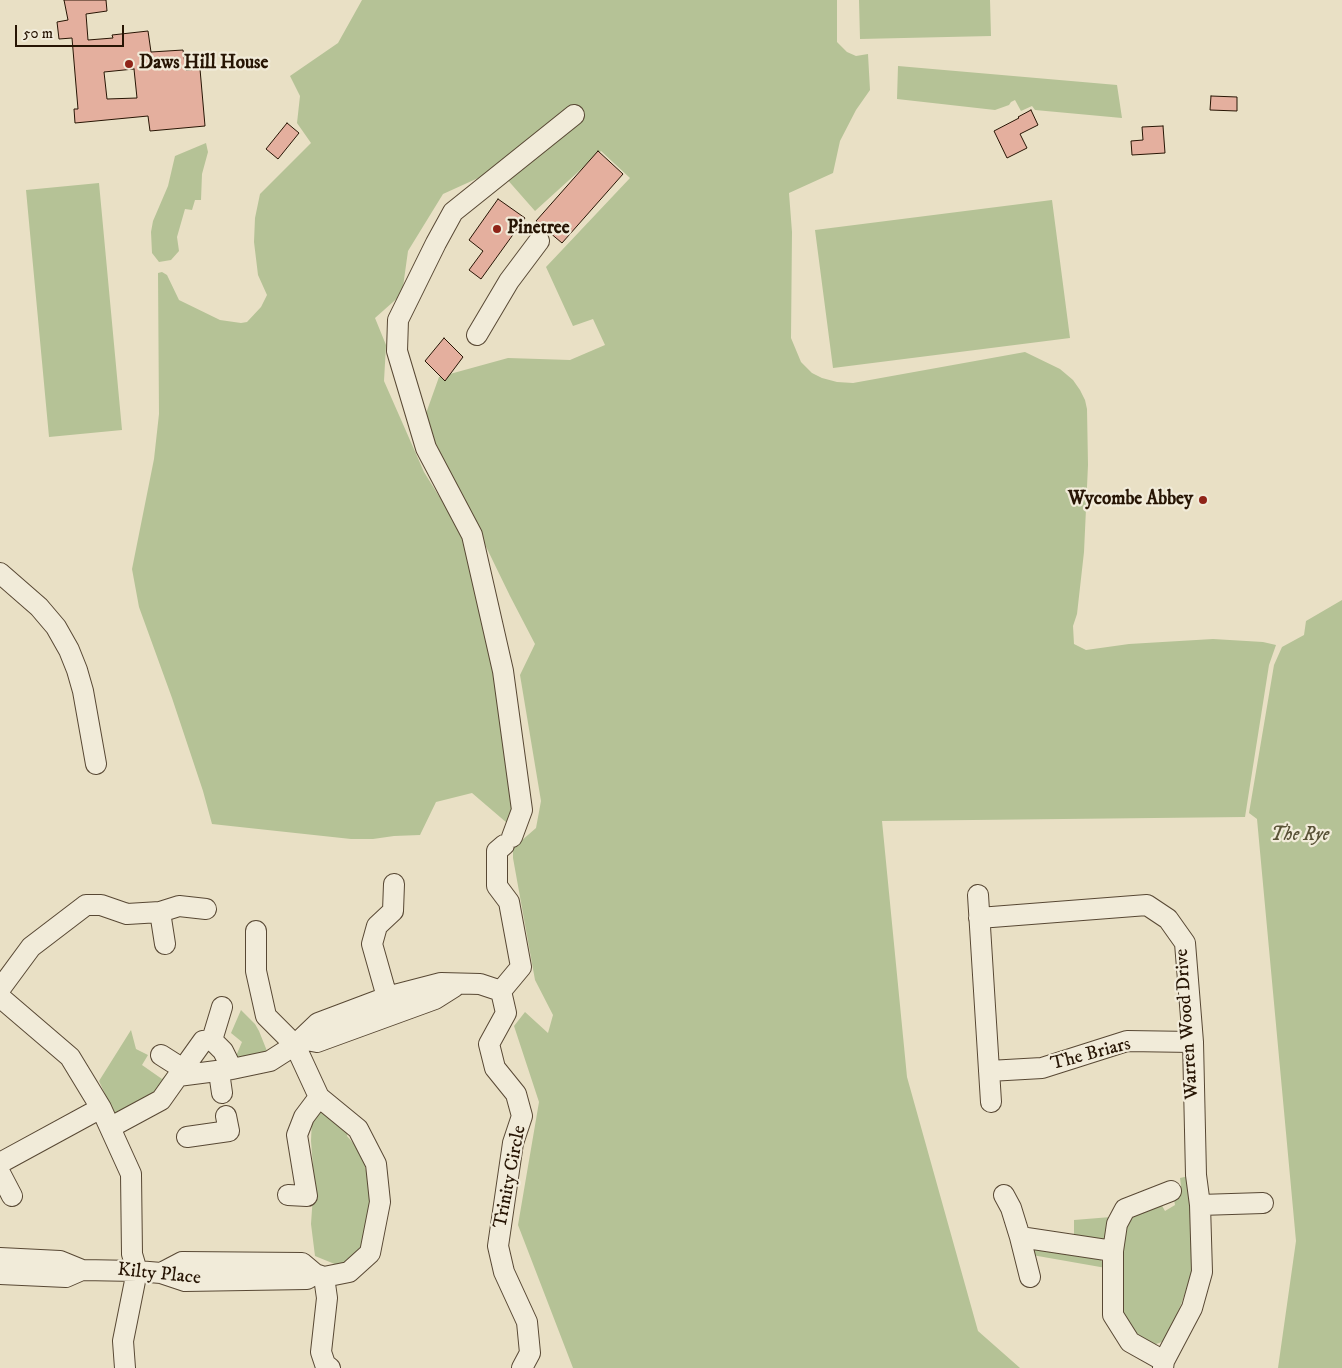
<!DOCTYPE html>
<html>
<head>
<meta charset="utf-8">
<style>
  body { margin:0 }
  #map { position:relative; width:1342px; height:1368px; overflow:hidden; background:#e9e0c5; font-family:"IM FELL DW Pica",serif }
  canvas { display:block }
  .scale { position:absolute; left:15px; top:25px; width:109px; height:22px; box-sizing:border-box; border:2px solid #271504; border-top:0; padding-left:6px; font-size:15px; line-height:18px; white-space:nowrap; color:#271504; -webkit-text-stroke:4px #f1ebd9; paint-order:stroke }
</style>
</head>
<body>
<div id="map">
<canvas width="1342" height="1368"></canvas>
<div class="scale">50 m</div>
</div>
<script>
const c = document.querySelector('canvas').getContext('2d');
c.lineJoin = 'round';
function fillPath(path, color) {
  c.fillStyle = color;
  c.fill(path, 'evenodd');
}
function poly(rows) {
  const path = new Path2D();
  for (const r of rows) {
    path.moveTo(r[0], r[1]);
    for (let i = 2; i < r.length; i += 2) path.lineTo(r[i], r[i + 1]);
  }
  return path;
}
function strokePath(path, color, width, dash) {
  c.strokeStyle = color;
  c.lineWidth = width;
  c.lineCap = dash ? 'butt' : 'round';
  c.setLineDash(dash || []);
  c.stroke(path);
}
function drawText(font, color, halo, rows, align = 'center') {
  c.font = font + ' "IM FELL DW Pica",serif';
  c.lineWidth = 4.5;
  c.setLineDash([]);
  c.textBaseline = 'middle';
  c.strokeStyle = halo;
  c.fillStyle = color;
  for (const [text, x, y, turn = 0] of rows) {
    c.save();
    c.translate(x, y);
    c.rotate((+turn || 0) * Math.PI / 180);
    c.textAlign = isNaN(turn) ? turn : align;
    if (halo) c.strokeText(text, 0, 0);
    c.fillText(text, 0, 0);
    c.restore();
  }
}
const green = poly([
  [362,0,837,0,837,42,847,52,856,56,868,54,870,90,856,110,840,141,833,173,789,193,792,232,791,338,801,362,812,373,822,378,837,382,853,383,1025,352,1060,369,1073,380,1080,390,1085,400,1087,409,1088,465,1084,552,1077,614,1073,626,1074,644,1086,650,1129,644,1213,639,1263,642,1276,645,1269,665,1245,817,882,821,907,1077,978,1331,1020,1368,573,1368,518,1225,539,1102,514,1026,525,1012,548,1033,553,1015,535,980,513,858,513,848,536,828,541,801,520,675,535,644,510,596,424,419,439,377,508,358,570,360,605,345,593,319,573,326,546,267,630,178,601,151,535,211,498,169,443,194,408,251,402,294,375,318,386,345,384,381,424,472,468,543,487,632,516,805,507,823,472,793,436,802,420,835,394,836,373,839,351,839,212,824,203,791,172,698,139,607,132,569,154,459,159,414,158,273,162,272,167,275,179,300,220,320,241,323,247,322,261,307,267,295,258,275,254,242,255,218,260,194,311,143,297,123,300,96,290,76,338,43],
  [859,0,990,0,991,36,860,39],
  [898,66,1117,85,1122,118,1035,110,1032,106,1021,111,1015,100,1011,102,1009,105,995,110,897,99],
  [206,143,208,152,202,174,201,200,195,200,192,210,185,209,177,237,179,251,171,260,159,262,152,253,151,232,153,221,168,186,175,156],
  [99,183,122,430,49,437,26,190],
  [1052,200,1070,338,833,368,815,230],
  [1342,600,1342,1368,1278,1368,1296,1241,1257,819,1249,813,1274,665,1282,647,1304,635,1306,621],
  [241,1010,255,1024,259,1031,269,1056,238,1060,236,1056,242,1042,231,1033],
  [131,1030,136,1049,148,1055,142,1065,162,1079,169,1071,160,1091,143,1102,111,1115,104,1100,105,1094,99,1081],
  [323,1109,348,1130,347,1136,354,1144,360,1145,367,1155,365,1167,368,1177,375,1185,368,1248,342,1267,315,1256,311,1224,314,1180,311,1141,312,1116],
  [1189,1176,1194,1230,1191,1276,1182,1302,1165,1341,1156,1344,1148,1343,1135,1336,1121,1312,1124,1221,1128,1214,1161,1204,1165,1211,1175,1205,1174,1199,1181,1186,1180,1178],
  [1111,1217,1106,1242,1077,1239,1074,1234,1074,1220],
  [1036,1249,1096,1256,1101,1260,1106,1268,1032,1255,1033,1251]
]);
const building = poly([
  [64,0,106,0,107,11,86,14,88,40,113,38,112,35,148,31,151,52,183,50,186,70,200,69,205,126,150,131,148,116,75,123,74,109,78,109,72,38,59,39,57,22,68,20,64,0],
  [134,69,137,98,107,99,104,72,134,69],
  [1211,96,1237,97,1237,111,1210,110,1211,96],
  [1031,110,1038,125,1020,134,1027,148,1007,158,994,131,1019,118,1018,117,1031,110],
  [287,123,299,133,278,159,266,149,287,123],
  [1163,126,1165,153,1132,155,1131,141,1143,140,1142,127,1163,126],
  [598,151,623,174,562,243,536,221,598,151],
  [498,199,525,218,481,279,469,270,483,251,469,240,498,199],
  [444,338,463,357,445,381,425,361,444,338]
]);
const minor = poly([
  [477,335,509,281,539,241],
  [0,573,39,607,56,627,69,650,77,670,83,691,96,764],
  [512,837,522,810,503,671,472,535,426,448,397,351,398,320,436,243,453,212,574,115],
  [978,895,991,1102],
  [160,912,165,944],
  [979,918,1147,905,1168,919,1185,943,1193,1042,1196,1175,1200,1205,1202,1272,1192,1308,1164,1361,1163,1368],
  [256,931,256,971,266,1016,295,1045,318,1023,387,997,441,983,480,984,501,991,506,1013,489,1044,495,1068,516,1094,522,1116,513,1143,498,1246,504,1272,527,1322,530,1353,522,1368],
  [0,989,31,947,86,905,101,905,127,914,160,912,179,906,206,909],
  [501,991,521,967,509,902,497,886,497,851,504,845],
  [0,997,70,1057,101,1108,131,1174,132,1254,137,1271,123,1341,125,1368],
  [387,997,372,944,377,926,393,911,394,884],
  [301,1039,317,1042,435,999,454,987],
  [212,1040,222,1007],
  [161,1055,183,1069],
  [989,1071,1042,1068,1127,1041,1193,1042],
  [219,1072,222,1093],
  [178,1076,203,1041,212,1040,223,1051,232,1069],
  [111,1127,161,1100,178,1076,232,1069,270,1061,295,1045,319,1097,304,1117,297,1135,307,1196,288,1195],
  [187,1137,229,1131,226,1116],
  [0,1163,101,1108],
  [0,1173,12,1196],
  [1004,1195,1011,1208,1020,1237],
  [1200,1205,1263,1203],
  [1113,1251,1117,1224,1125,1209,1171,1191],
  [0,1258,60,1261,82,1270],
  [161,1273,182,1262,302,1263,315,1274],
  [0,1274,66,1277,82,1270,137,1271,161,1273,185,1281,307,1279,315,1274,324,1277,349,1272,370,1253,380,1202,376,1164,358,1129,319,1097],
  [324,1277,327,1298,321,1352,325,1364,330,1368],
  [1030,1277,1020,1237,1113,1251,1113,1315,1130,1342,1164,1361]
]);
const markers = [
  [129,64,5,"#8f2418"],
  [497,229,5,"#8f2418"],
  [1203,500,5,"#8f2418"]
];
const poiNames = [
  ["Daws Hill House",139,64],
  ["Pinetree",507,229],
  ["Wycombe Abbey",1193,500,"right"]
];
const parkNames = [
  ["The Rye",1300,836]
];
const streetNames = [
  ["Warren Wood Drive",1188,1024,-94],
  ["The Briars",1091,1055,-15],
  ["Trinity Circle",511,1177,-79],
  ["Kilty Place",159,1275,6]
];
fillPath(green, '#b5c296');
fillPath(building, '#e4af9e');
strokePath(building, '#271504', 1);
strokePath(minor, '#584834', 22);
strokePath(minor, '#f1ebd9', 20);
for (const [x, y, r, color] of markers) {
  const dot = new Path2D();
  dot.arc(x, y, r, 0, 2 * Math.PI);
  c.fillStyle = color;
  c.fill(dot);
  strokePath(dot, '#f1ebd9', 2);
}
drawText('bold 19px', '#271504', '#f1ebd9', poiNames, 'left');
drawText('italic 19px', '#595237', '#f1ebd9', parkNames);
drawText('19px', '#271504', '#f1ebd9', streetNames);
</script>
</body>
</html>
